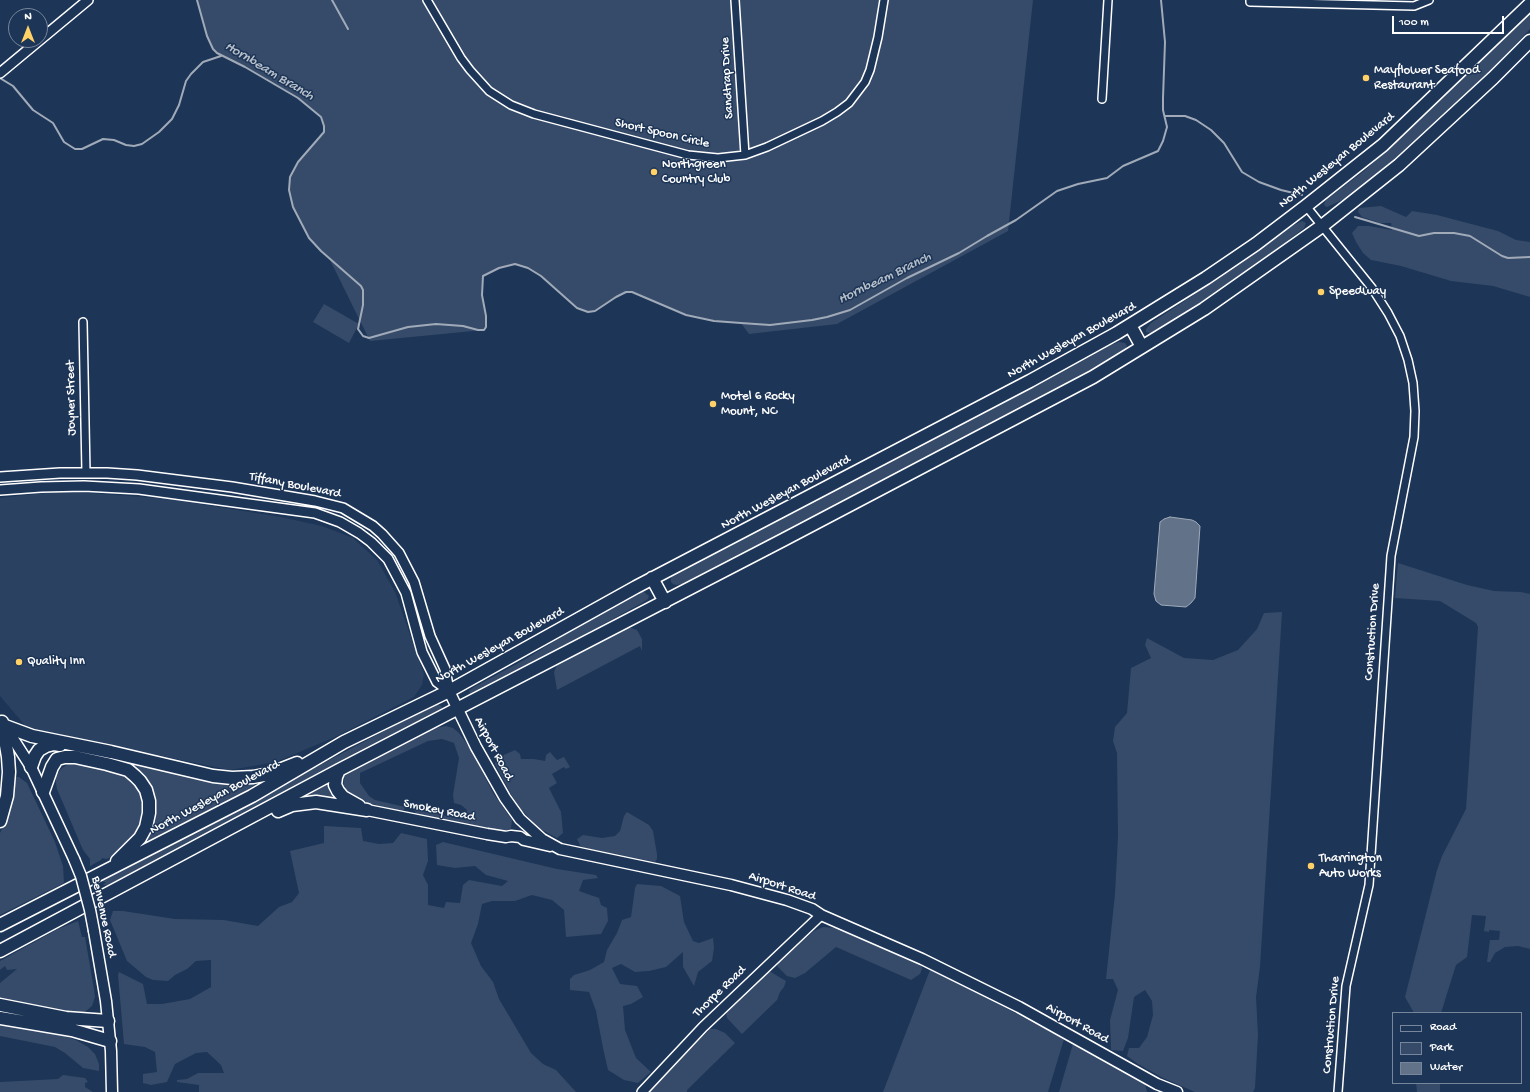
<!DOCTYPE html>
<html>
<head>
<meta charset="utf-8">
<style>
  body { margin:0 }
  #map { position:relative; width:1530px; height:1092px; overflow:hidden; background:#1d3557; font-family:"Gochi Hand",sans-serif }
  canvas { display:block }
  .legend { position:absolute; left:1392px; top:1012px; width:130px; height:72px; box-sizing:border-box; background:#1d3557; border:1px solid #77869a; margin:0; padding:5px 7px; list-style:none; font-size:12px; color:#fff }
  .legend li { display:flex; align-items:center; gap:8px; height:20px }
  .legend b { width:20px; border:1px solid #77869a }
  .north { position:absolute; left:8px; top:8px; width:40px; height:40px; box-sizing:border-box; background:#1d3557; border:1px solid #77869a; border-radius:50%; rotate:0deg; font-size:11px; font-weight:700; line-height:16px; text-align:center; color:#fff }
  .north::after { content:''; display:block; margin:auto; width:14px; height:18px; background:#ffd166; clip-path:polygon(50% 0,100% 100%,50% 72%,0 100%) }
  .scale { position:absolute; left:1392px; top:16px; width:112px; height:18px; box-sizing:border-box; border:2px solid #fff; border-top:0; padding-left:5px; font-size:12px; line-height:14px; white-space:nowrap; color:#fff; -webkit-text-stroke:3px #1d3557; paint-order:stroke }
</style>
</head>
<body>
<div id="map">
<canvas width="1530" height="1092"></canvas>
<ul class="legend">
<li><b style="height:5px;background:#1d3557"></b>Road</li>
<li><b style="height:11px;background:#364b69"></b>Park</li>
<li><b style="height:11px;background:#617289"></b>Water</li>
</ul>
<div class="north">N</div>
<div class="scale">100 m</div>
</div>
<script>
const c = document.querySelector('canvas').getContext('2d');
c.lineJoin = 'round';
function fillPath(path, color) {
  c.fillStyle = color;
  c.fill(path, 'evenodd');
}
function poly(rows) {
  const path = new Path2D();
  for (const r of rows) {
    path.moveTo(r[0], r[1]);
    for (let i = 2; i < r.length; i += 2) path.lineTo(r[i], r[i + 1]);
  }
  return path;
}
function strokePath(path, color, width, dash) {
  c.strokeStyle = color;
  c.lineWidth = width;
  c.lineCap = dash ? 'butt' : 'round';
  c.setLineDash(dash || []);
  c.stroke(path);
}
function drawText(font, color, halo, rows, align = 'center') {
  c.font = font + ' "Gochi Hand",sans-serif';
  c.lineWidth = 3;
  c.setLineDash([]);
  c.textBaseline = 'middle';
  c.strokeStyle = halo;
  c.fillStyle = color;
  for (const [text, x, y, turn = 0] of rows) {
    c.save();
    c.translate(x, y);
    c.rotate((+turn || 0) * Math.PI / 180);
    c.textAlign = isNaN(turn) ? turn : align;
    if (halo) c.strokeText(text, 0, 0);
    c.fillText(text, 0, 0);
    c.restore();
  }
}
const built = poly([
  [62,491,169,499,281,517,322,526,353,538,377,560,395,592,424,674,422,685,414,697,335,737,276,762,230,770,28,729,0,696,0,498]
]);
const green = poly([
  [197,0,1033,0,1008,231,837,324,749,334,741,323,714,321,686,315,632,292,623,294,595,311,588,312,577,308,541,276,528,268,515,264,499,268,483,276,482,295,486,316,486,327,484,330,370,341,329,258,316,247,305,232,293,207,289,190,290,177,298,162,324,132,324,126,321,117,298,98,245,67,217,53,213,49,207,36],
  [1530,12,1530,29,1473,89,1429,131,1364,187,1351,196,1327,207,1325,206,1324,204,1326,200,1364,171,1401,138,1501,42],
  [1381,206,1406,217,1412,211,1437,215,1498,231,1516,240,1530,242,1530,297,1493,286,1451,281,1401,266,1371,260,1363,253,1356,242,1352,233,1358,226,1369,226,1392,230,1391,223,1380,223,1362,217,1358,212,1359,208],
  [1302,221,1306,223,1304,228,1222,291,1158,332,1151,333,1146,332,1146,329,1151,323,1215,281,1278,233],
  [324,304,359,324,349,343,313,322],
  [1119,342,1125,343,1127,346,1124,351,1065,386,698,578,683,584,676,585,673,584,671,582,671,578,675,572,1099,349],
  [1398,563,1467,585,1494,591,1521,592,1530,594,1530,949,1518,946,1505,947,1495,953,1490,962,1487,962,1490,940,1499,940,1500,931,1489,930,1489,932,1484,931,1486,916,1472,915,1467,957,1456,965,1441,1013,1414,1013,1405,997,1437,870,1442,856,1466,809,1478,627,1476,623,1440,601,1395,598],
  [640,592,644,592,649,596,648,599,642,603,481,691,470,694,469,691,474,687,524,660,631,594],
  [1282,612,1260,967,1256,997,1258,1035,1255,1088,1253,1092,1195,1092,1163,1078,1138,1064,1127,1056,1129,1048,1139,1048,1147,1037,1153,1015,1152,1001,1145,990,1134,997,1128,1038,1123,1051,1111,1050,1110,1020,1118,990,1113,979,1106,979,1115,894,1118,836,1117,753,1113,741,1115,727,1127,713,1131,668,1151,658,1145,645,1147,638,1184,658,1213,660,1238,650,1257,629,1264,613],
  [625,628,631,628,637,630,642,639,642,651,640,646,557,690,554,672,558,663],
  [438,704,441,706,442,708,337,766,108,885,103,885,106,882,103,882,104,879,426,709],
  [446,726,453,728,459,733,470,748,493,793,512,820,511,828,507,832,503,832,486,830,418,815,415,812,414,809,465,820,467,810,461,805,454,803,453,795,459,758,454,743,442,739,428,741,360,773,360,783,369,796,375,800,405,807,404,810,394,810,359,800,347,793,343,787,345,774,431,729],
  [515,750,520,754,521,759,534,759,545,761,546,755,550,752,557,760,564,757,570,767,566,769,564,767,552,774,557,783,549,788,561,812,563,833,557,838,537,827,520,808,512,796,495,764,497,758],
  [74,762,123,773,134,780,140,791,145,804,143,818,137,831,131,840,112,856,107,859,102,858,101,860,90,866,90,859,83,850,57,789,56,783,56,776,61,769,68,764],
  [138,763,259,782,236,797,135,851,150,831,155,819,156,807,154,795,149,785,143,775,135,769],
  [15,777,19,777,27,783,55,842,63,866,64,883,0,915,0,833,3,827,13,795],
  [331,781,330,787,330,793,334,797,343,802,292,801],
  [627,812,649,825,653,831,657,854,657,859,655,862,581,847,577,839,583,835,602,838,615,836,620,831,624,816],
  [324,826,361,828,363,841,379,844,393,843,401,833,427,839,428,861,423,875,428,885,428,905,444,908,446,902,460,903,463,885,469,880,502,886,508,881,486,875,475,866,455,868,437,865,436,845,443,842,557,869,596,875,598,878,583,880,579,891,599,898,601,905,607,908,608,921,601,934,566,937,564,910,552,900,532,895,515,901,492,901,482,904,478,924,471,943,481,966,493,982,499,999,531,1053,543,1064,556,1070,576,1092,199,1092,199,1085,177,1082,177,1080,187,1079,198,1073,224,1073,221,1065,207,1052,196,1053,175,1064,167,1082,151,1085,143,1083,143,1074,157,1072,155,1052,145,1047,124,1044,118,975,119,972,143,984,147,1004,162,1004,190,999,211,987,211,960,196,961,187,969,175,975,168,981,153,980,146,977,127,961,110,920,113,911,123,911,175,919,224,920,258,926,279,907,292,902,299,893,290,851,324,843],
  [637,884,661,886,680,896,684,922,693,941,699,943,713,938,714,948,712,961,698,972,694,986,683,967,683,952,666,967,649,971,635,972,621,964,612,968,620,984,637,986,643,997,631,1004,623,1006,625,1030,636,1058,651,1072,638,1083,624,1080,608,1070,603,1048,596,1011,589,992,570,990,570,979,574,975,590,970,604,962,607,950,617,933,622,920,631,917,635,888],
  [78,921,82,937,85,937,94,989,95,997,92,1006,85,1012,78,1015,0,1000,0,983,17,969,7,970,5,966,0,970,0,961,58,929],
  [823,927,835,928,848,932,921,964,922,969,920,974,911,980,836,947,805,973,795,978,787,976,777,966,778,962,814,931],
  [930,970,935,970,1064,1039,1048,1092,883,1092],
  [767,972,771,972,786,981,784,987,780,992,777,1000,742,1034,727,1018,726,1012],
  [0,1022,48,1030,76,1040,88,1047,95,1054,99,1064,99,1071,83,1068,65,1053,55,1047,0,1036],
  [710,1029,716,1029,725,1033,735,1043,687,1090,687,1092,649,1092],
  [1073,1044,1138,1078,1145,1084,1147,1092,1059,1092],
  [63,1075,85,1078,88,1082,85,1083,85,1087,93,1092,0,1092,0,1082,58,1079],
  [1416,1083,1440,1083,1440,1092,1417,1092]
]);
const water = poly([
  [1170,517,1192,520,1196,522,1200,526,1195,598,1191,603,1186,607,1161,605,1156,601,1154,594,1160,522,1164,519,1170,517]
]);
const stream = poly([
  [197,0,207,36,213,49,217,53,245,67,298,98,321,117,324,126,324,132,298,162,290,177,289,190,293,207,309,238,321,251,361,286,363,290,363,305,358,329,363,336,369,338,408,327,436,324,463,326,478,330,484,330,486,327,486,316,482,295,483,276,499,268,515,264,528,268,541,276,577,308,588,312,595,311,616,297,626,292,632,292,686,315,714,321,741,323,770,325,812,320,827,317,850,310,907,278,959,253,987,236,1016,220,1057,191,1078,184,1107,178,1123,166,1158,151,1163,141,1167,127,1163,110,1163,98,1165,42,1161,0],
  [332,0,348,29],
  [0,78,13,86,33,110,53,123,64,142,75,149,82,149,103,139,114,140,126,145,134,146,142,144,159,132,172,119,179,105,186,81,191,74,203,62,221,56],
  [1165,116,1185,116,1196,120,1211,130,1224,143,1242,172,1259,182,1281,190,1302,195],
  [1355,217,1419,236,1434,233,1454,233,1470,236,1502,256,1508,258,1530,257]
]);
const minor = poly([
  [427,0,461,58,470,70,489,91,511,105,534,114,688,155,718,158,745,155,767,147,822,121,837,112,849,103,865,82,870,70,878,37,884,0],
  [735,0,745,155],
  [1250,0,1250,2,1414,6,1429,0],
  [1102,99,1108,0],
  [1306,206,1372,288,1388,313,1400,336,1408,360,1413,383,1415,411,1414,437,1391,556,1369,885,1346,986,1338,1092],
  [83,322,86,473]
]);
const tertiary = poly([
  [0,73,88,0],
  [0,477,60,473,107,473,137,475,232,487,315,501,343,508,373,526,382,534,399,553,414,582,430,636,445,669,449,691],
  [0,490,41,487,84,486,139,489,315,513,340,522,359,533,371,542,388,559,406,593,422,652,437,682,449,691],
  [642,1092,703,1027,821,915]
]);
const secondary = poly([
  [449,691,476,747,505,798,520,819,542,839,560,849,731,885,787,900,812,909,821,915,922,959,1019,1007,1157,1084,1177,1092],
  [3,723,31,767,74,859],
  [367,810,487,834,506,837,511,836,520,837,524,840,550,846],
  [94,931,106,1001,111,1051,112,1092]
]);
const trunk = poly([
  [1130,325,1142,347],
  [652,578,665,602],
  [5,726,32,736,111,752,213,776,232,778,253,777,269,774,297,763],
  [31,767,35,756,39,750,46,746,54,744,60,745],
  [339,770,336,777,335,785,338,791,343,797,359,806],
  [43,792,52,767,57,759,65,757,75,757,107,764,128,770,135,776,140,781,146,790,149,801,149,813,146,827,140,838,117,861],
  [278,811,292,805,316,802,367,810],
  [0,821,7,796,9,772,8,757,2,722],
  [0,925,252,796,344,742,449,691,636,587,1030,381,1117,333,1206,278,1256,244,1306,206,1383,145,1530,4],
  [0,951,339,770,783,540,1093,377,1204,309,1322,226,1399,165,1493,78,1530,41],
  [0,1005,66,1018,108,1021],
  [0,1018,72,1030,110,1041]
]);
const secondaryBridge = poly([
  [74,859,81,876,90,910,94,931]
]);
const markers = [
  [1366,78,4,"#ffd166"],
  [654,172,4,"#ffd166"],
  [1321,292,4,"#ffd166"],
  [713,404,4,"#ffd166"],
  [19,662,4,"#ffd166"],
  [1311,866,4,"#ffd166"]
];
const poiNames = [
  ["Mayflower Seafood",1374,71],
  ["Restaurant",1374,86],
  ["Northgreen",662,165],
  ["Country Club",662,180],
  ["Speedway",1329,292],
  ["Motel 6 Rocky",721,397],
  ["Mount, NC",721,412],
  ["Quality Inn",27,662],
  ["Tharrington",1319,859],
  ["Auto Works",1319,874]
];
const streetNames = [
  ["Sandtrap Drive",728,78,-93],
  ["Short Spoon Circle",662,134,13],
  ["North Wesleyan Boulevard",1337,161,-39],
  ["North Wesleyan Boulevard",1072,341,-29],
  ["Joyner Street",72,398,-91],
  ["Tiffany Boulevard",295,486,11],
  ["North Wesleyan Boulevard",786,493,-28],
  ["Construction Drive",1373,632,-86],
  ["North Wesleyan Boulevard",500,646,-29],
  ["Airport Road",493,749,62],
  ["North Wesleyan Boulevard",215,798,-28],
  ["Smokey Road",439,811,11],
  ["Airport Road",782,887,18],
  ["Benvenue Road",103,917,78],
  ["Thorpe Road",720,992,-44],
  ["Airport Road",1077,1024,29],
  ["Construction Drive",1332,1025,-85]
];
const waterNames = [
  ["Hornbeam Branch",269,72,31],
  ["Hornbeam Branch",885,279,-26]
];
fillPath(built, '#2a4161');
fillPath(green, '#364b69');
fillPath(water, '#617289');
strokePath(water, '#a0aab8', 1);
strokePath(stream, '#a0aab8', 2);
strokePath(minor, '#fff', 10);
strokePath(tertiary, '#fff', 12);
strokePath(secondary, '#fff', 13);
strokePath(trunk, '#fff', 15);
strokePath(minor, '#1d3557', 7);
strokePath(tertiary, '#1d3557', 9);
strokePath(secondary, '#1d3557', 10);
strokePath(trunk, '#1d3557', 12);
strokePath(secondaryBridge, '#fff', 13, []);
strokePath(secondaryBridge, '#1d3557', 10);
for (const [x, y, r, color] of markers) {
  const dot = new Path2D();
  dot.arc(x, y, r, 0, 2 * Math.PI);
  c.fillStyle = color;
  c.fill(dot);
  strokePath(dot, '#1d3557', 1.5);
}
drawText('13px', '#fff', '#1d3557', poiNames, 'left');
drawText('13px', '#fff', '#1d3557', streetNames);
drawText('italic 14px', '#b8c0ca', '#1d3557', waterNames);
</script>
</body>
</html>
